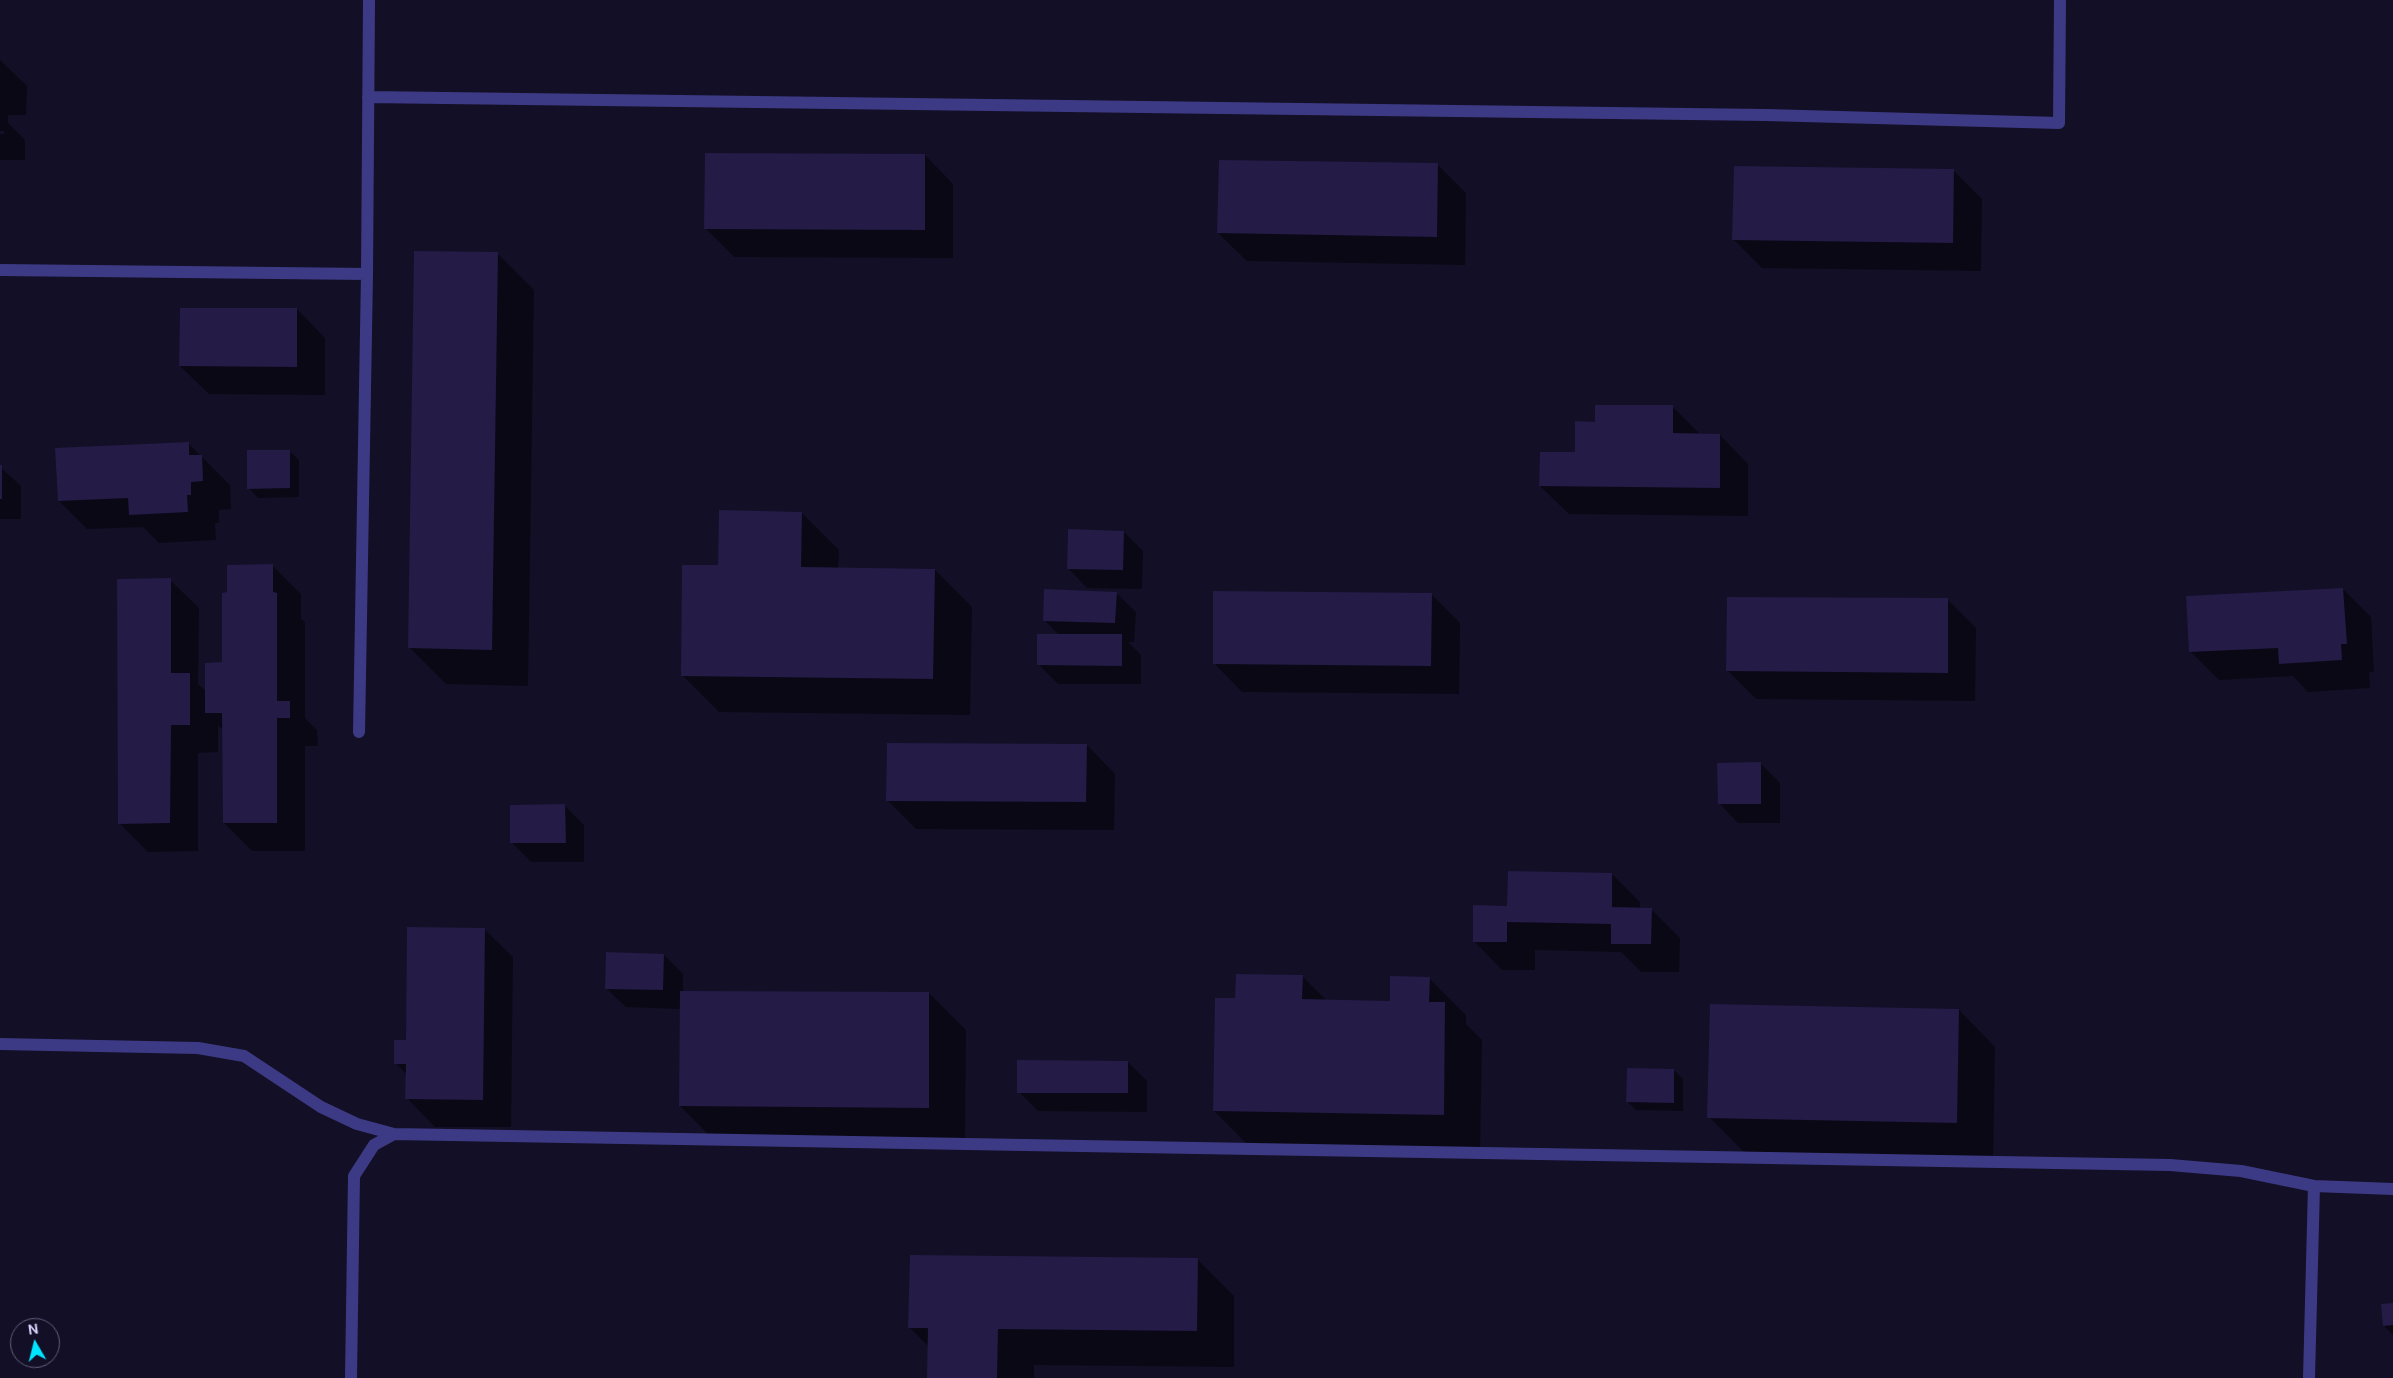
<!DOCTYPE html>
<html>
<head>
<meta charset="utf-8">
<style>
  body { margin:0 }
  #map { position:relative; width:2393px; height:1378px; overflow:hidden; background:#130f26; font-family:"DM Sans",sans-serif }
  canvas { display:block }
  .north { position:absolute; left:10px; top:1318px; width:50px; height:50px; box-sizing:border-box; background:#130f26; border:1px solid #625e7d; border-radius:50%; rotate:352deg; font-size:14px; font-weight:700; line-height:20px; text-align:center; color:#d9d4ff }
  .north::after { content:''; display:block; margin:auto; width:18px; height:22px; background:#00e5ff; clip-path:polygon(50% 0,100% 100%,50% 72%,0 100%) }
</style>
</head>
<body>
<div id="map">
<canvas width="2393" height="1378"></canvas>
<div class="north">N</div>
</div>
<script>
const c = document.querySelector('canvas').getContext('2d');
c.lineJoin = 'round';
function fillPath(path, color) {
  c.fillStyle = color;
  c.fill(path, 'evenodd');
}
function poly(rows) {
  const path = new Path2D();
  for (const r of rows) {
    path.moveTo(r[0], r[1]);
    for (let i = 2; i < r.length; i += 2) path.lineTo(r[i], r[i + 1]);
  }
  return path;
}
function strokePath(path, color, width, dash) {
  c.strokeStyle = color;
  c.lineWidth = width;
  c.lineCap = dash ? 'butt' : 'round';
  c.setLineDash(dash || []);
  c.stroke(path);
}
const shadow = poly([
  [0,60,27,86,26,115,8,115,8,123,25,140,25,160,0,160,0,134,4,134,4,131,0,131],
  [925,155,953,184,953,258,734,257,705,228],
  [1438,165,1466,193,1465,265,1247,261,1218,233],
  [1953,170,1982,199,1981,271,1762,268,1734,240],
  [497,253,534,290,528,686,446,684,409,647],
  [297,309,325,338,325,395,209,394,180,366],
  [1673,407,1701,435,1720,435,1748,464,1748,516,1569,514,1540,486,1576,454,1596,423],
  [188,443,230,485,231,509,219,510,219,523,215,523,216,540,159,543,143,527,87,529,59,501],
  [289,451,299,460,299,497,258,498,249,488],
  [0,467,21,486,21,519,0,519],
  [802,513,839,550,838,569,935,570,972,607,970,715,719,712,682,675,719,566],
  [1124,532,1143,551,1142,589,1087,588,1068,568],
  [273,566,301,594,301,619,305,622,305,718,317,730,318,746,305,746,305,851,252,851,224,823,223,730,218,725,218,752,198,753,198,851,148,852,119,823,170,580,199,608,198,684,206,691,223,663,228,594],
  [2343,589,2371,617,2374,672,2369,672,2370,688,2308,692,2293,676,2219,680,2191,652],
  [1116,593,1136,612,1134,642,1128,642,1141,655,1141,684,1058,684,1039,665,1059,635,1044,620],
  [1431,594,1460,623,1459,694,1242,692,1214,663],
  [1948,600,1976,628,1975,701,1756,699,1728,671],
  [1087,745,1115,774,1114,830,916,829,887,800],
  [1761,764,1780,783,1780,823,1738,823,1719,803],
  [565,806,584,825,584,862,531,862,512,843],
  [1612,874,1640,902,1640,909,1651,909,1680,938,1679,972,1641,972,1621,952,1535,950,1535,970,1502,970,1474,941,1509,907],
  [484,929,513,957,511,1127,435,1127,407,1098,407,1075,396,1063,407,1041],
  [664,955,683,974,683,992,929,993,966,1030,965,1144,717,1143,680,1106,681,1009,626,1007,606,988],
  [1302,976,1327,1001,1391,1002,1429,978,1466,1015,1466,1024,1482,1040,1480,1151,1251,1148,1214,1111,1237,1000],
  [1959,1010,1995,1047,1993,1159,1746,1154,1709,1117],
  [1128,1062,1147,1081,1147,1112,1038,1111,1019,1092],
  [1674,1070,1683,1079,1683,1111,1636,1110,1627,1101],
  [1197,1259,1234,1296,1234,1367,1034,1365,1034,1378,928,1378,929,1347,910,1328],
  [2393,1304,2393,1335,2384,1326]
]);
const building = poly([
  [705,153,925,154,925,230,704,229],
  [1219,160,1438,163,1437,237,1217,233],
  [1734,166,1954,169,1953,243,1732,240],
  [414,251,498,252,492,650,408,648],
  [180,308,297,308,297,367,179,366],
  [1595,405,1673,405,1673,433,1720,434,1720,488,1539,486,1540,452,1575,452,1575,421,1595,422],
  [189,442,189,455,202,455,203,481,191,482,191,495,187,495,188,512,129,515,128,498,58,501,55,448],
  [247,450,290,450,290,488,247,489],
  [0,465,2,465,2,499,0,499],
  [719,510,802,512,801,567,935,569,933,679,681,676,682,565,718,565],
  [1068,529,1124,531,1123,570,1067,569],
  [273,564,273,592,277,593,277,701,290,701,290,718,277,718,277,823,223,823,222,713,205,713,205,663,222,662,222,593,227,592,227,565],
  [171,578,171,673,190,673,190,725,171,725,170,823,118,824,117,579],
  [2343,588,2347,644,2341,644,2342,660,2279,664,2278,648,2189,652,2186,596],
  [1044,589,1117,592,1115,623,1043,621],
  [1213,591,1432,593,1431,666,1213,664],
  [1727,597,1948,598,1948,673,1726,671],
  [1037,634,1122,634,1122,666,1037,665],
  [887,743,1087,744,1086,802,886,801],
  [1761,762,1761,804,1718,804,1717,763],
  [565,804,566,843,510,843,510,805],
  [1508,871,1612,873,1612,907,1652,908,1651,944,1611,944,1611,924,1507,922,1507,942,1473,942,1473,905,1507,906],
  [407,927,485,928,483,1100,405,1099,406,1064,394,1064,394,1040,406,1040],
  [606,952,664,954,663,990,605,989],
  [1236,974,1303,975,1302,999,1390,1001,1390,976,1430,977,1429,1002,1445,1002,1444,1115,1213,1111,1215,998,1235,998],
  [680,991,929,992,929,1108,679,1106],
  [1710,1004,1959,1009,1957,1123,1707,1118],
  [1017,1060,1128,1061,1128,1093,1017,1093],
  [1627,1068,1674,1069,1674,1103,1626,1102],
  [910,1255,1198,1258,1197,1331,998,1329,997,1378,927,1378,928,1328,908,1328],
  [2393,1303,2393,1325,2383,1326,2381,1304]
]);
const service = poly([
  [368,97,1766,115,2059,123,2060,0],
  [0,270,367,274,359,732],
  [367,274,369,0],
  [0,1044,198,1048,244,1056,321,1107,357,1124,394,1134,2170,1165,2241,1171,2314,1186,2393,1189],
  [351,1378,354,1176,374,1145,394,1134],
  [2309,1378,2314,1186]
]);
fillPath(shadow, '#0007');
fillPath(building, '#241b47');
strokePath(service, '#3d3a85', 12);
</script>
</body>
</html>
